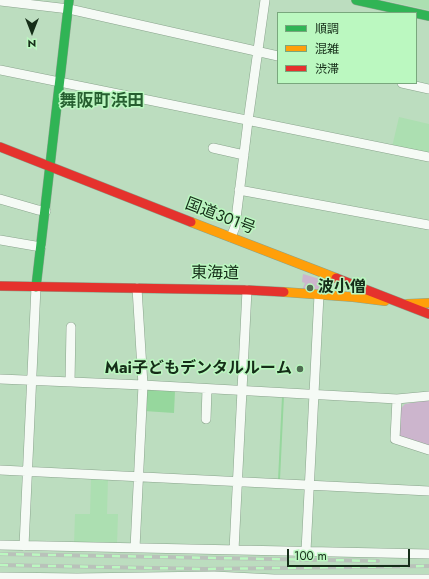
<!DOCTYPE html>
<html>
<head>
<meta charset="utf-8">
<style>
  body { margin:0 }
  #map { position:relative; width:429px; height:579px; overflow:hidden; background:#bcddbf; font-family:Jost,"Noto Sans JP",sans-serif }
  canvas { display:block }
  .legend { position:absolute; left:277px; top:12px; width:140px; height:72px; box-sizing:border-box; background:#bbf8c0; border:1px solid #79a77d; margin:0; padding:5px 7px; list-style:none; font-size:12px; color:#152d18 }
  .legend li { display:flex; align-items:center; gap:8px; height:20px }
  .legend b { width:20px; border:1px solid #79a77d }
  .north { position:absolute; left:12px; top:12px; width:40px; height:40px; -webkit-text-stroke:3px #bbf8c0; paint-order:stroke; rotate:180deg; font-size:11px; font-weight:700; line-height:16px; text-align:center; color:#152d18 }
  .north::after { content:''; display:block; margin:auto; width:14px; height:18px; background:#152d18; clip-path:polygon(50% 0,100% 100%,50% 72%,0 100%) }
  .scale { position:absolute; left:287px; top:549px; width:123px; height:18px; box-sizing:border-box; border:2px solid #152d18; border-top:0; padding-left:5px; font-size:12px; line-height:14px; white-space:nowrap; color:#152d18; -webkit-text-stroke:3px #bbf8c0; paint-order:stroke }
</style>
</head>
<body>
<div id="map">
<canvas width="429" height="579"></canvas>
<ul class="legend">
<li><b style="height:5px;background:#30b455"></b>順調</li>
<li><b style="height:5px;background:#ff9f0a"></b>混雑</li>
<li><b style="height:5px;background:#e5322d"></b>渋滞</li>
</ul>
<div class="north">N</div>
<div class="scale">100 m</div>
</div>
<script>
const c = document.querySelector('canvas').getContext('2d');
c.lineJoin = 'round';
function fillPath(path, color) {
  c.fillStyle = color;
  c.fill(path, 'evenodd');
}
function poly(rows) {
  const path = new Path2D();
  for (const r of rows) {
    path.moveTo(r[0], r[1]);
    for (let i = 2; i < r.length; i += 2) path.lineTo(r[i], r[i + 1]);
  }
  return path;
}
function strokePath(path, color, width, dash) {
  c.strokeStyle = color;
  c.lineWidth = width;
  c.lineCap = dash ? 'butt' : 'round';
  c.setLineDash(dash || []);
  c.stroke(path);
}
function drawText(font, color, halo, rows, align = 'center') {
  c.font = font + ' Jost,"Noto Sans JP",sans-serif';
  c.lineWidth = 3;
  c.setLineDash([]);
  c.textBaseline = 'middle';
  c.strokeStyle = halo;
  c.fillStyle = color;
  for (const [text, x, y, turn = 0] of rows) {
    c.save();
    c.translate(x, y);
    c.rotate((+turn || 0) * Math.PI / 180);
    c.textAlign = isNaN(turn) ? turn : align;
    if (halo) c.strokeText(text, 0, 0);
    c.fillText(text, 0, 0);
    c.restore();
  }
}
const built = poly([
  [383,0,429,0,429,10],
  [399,117,429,124,429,155,392,147],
  [91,478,108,479,107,514,118,514,117,545,74,544,75,514,90,514]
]);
const green = poly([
  [303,274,350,288,302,290,305,283,302,282],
  [429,400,429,448,398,437,400,409,405,404]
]);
const water = poly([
  [147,389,175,391,174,413,144,411],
  [282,396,284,396,280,480,278,480]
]);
const street = poly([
  [0,1,69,9,278,56],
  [0,70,429,157],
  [402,83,429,89],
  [213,148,244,155],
  [239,190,429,225],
  [0,199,38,210,46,211],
  [231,237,235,227,248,121,265,0],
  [0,240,41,247],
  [0,379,143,385,397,399,429,396],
  [70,382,71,327],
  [397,399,395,439,429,450],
  [206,419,207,389],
  [0,470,429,491],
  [0,545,429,554],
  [24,546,36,287],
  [135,548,143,385,137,288],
  [234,550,247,290],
  [306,551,319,295],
  [0,577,77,578,214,576,274,579,429,579]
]);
const fast = poly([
  [356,0,429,16],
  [36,287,69,0]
]);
const slow = poly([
  [191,222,336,278],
  [284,292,353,297,385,301],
  [407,304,429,303]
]);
const jam = poly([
  [0,147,191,222],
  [336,278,429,314],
  [0,286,247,290,284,292]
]);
const rail = poly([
  [0,554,378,561],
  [0,565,204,569,429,566]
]);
const markers = [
  [310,288,4,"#4f6b52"],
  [300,369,4,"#4f6b52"]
];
const streetNames = [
  ["国道301号",220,217,21],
  ["東海道",215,274,1]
];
const poiNames = [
  ["波小僧",318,288],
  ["Mai子どもデンタルルーム",292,369,"right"]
];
const neighbourhoodNames = [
  ["舞阪町浜田",102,102]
];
fillPath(built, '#acdfb1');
fillPath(green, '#ccb5cd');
fillPath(water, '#96d79d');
strokePath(street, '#89a38c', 10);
strokePath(fast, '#89a38c', 10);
strokePath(slow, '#89a38c', 10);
strokePath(jam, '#89a38c', 10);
strokePath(street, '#f5faf5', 9);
strokePath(fast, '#30b455', 9);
strokePath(slow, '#ff9f0a', 9);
strokePath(jam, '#e5322d', 9);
strokePath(rail, '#b9c2ba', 4);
strokePath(rail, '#bbf8c0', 2.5, [8]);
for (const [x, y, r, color] of markers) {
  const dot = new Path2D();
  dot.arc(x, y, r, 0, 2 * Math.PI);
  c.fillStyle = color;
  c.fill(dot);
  strokePath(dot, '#bbf8c0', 1.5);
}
drawText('16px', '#152d18', '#bbf8c0', streetNames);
drawText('bold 16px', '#152d18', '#bbf8c0', poiNames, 'left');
drawText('bold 17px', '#265f30', '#bbf8c0', neighbourhoodNames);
</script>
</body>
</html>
